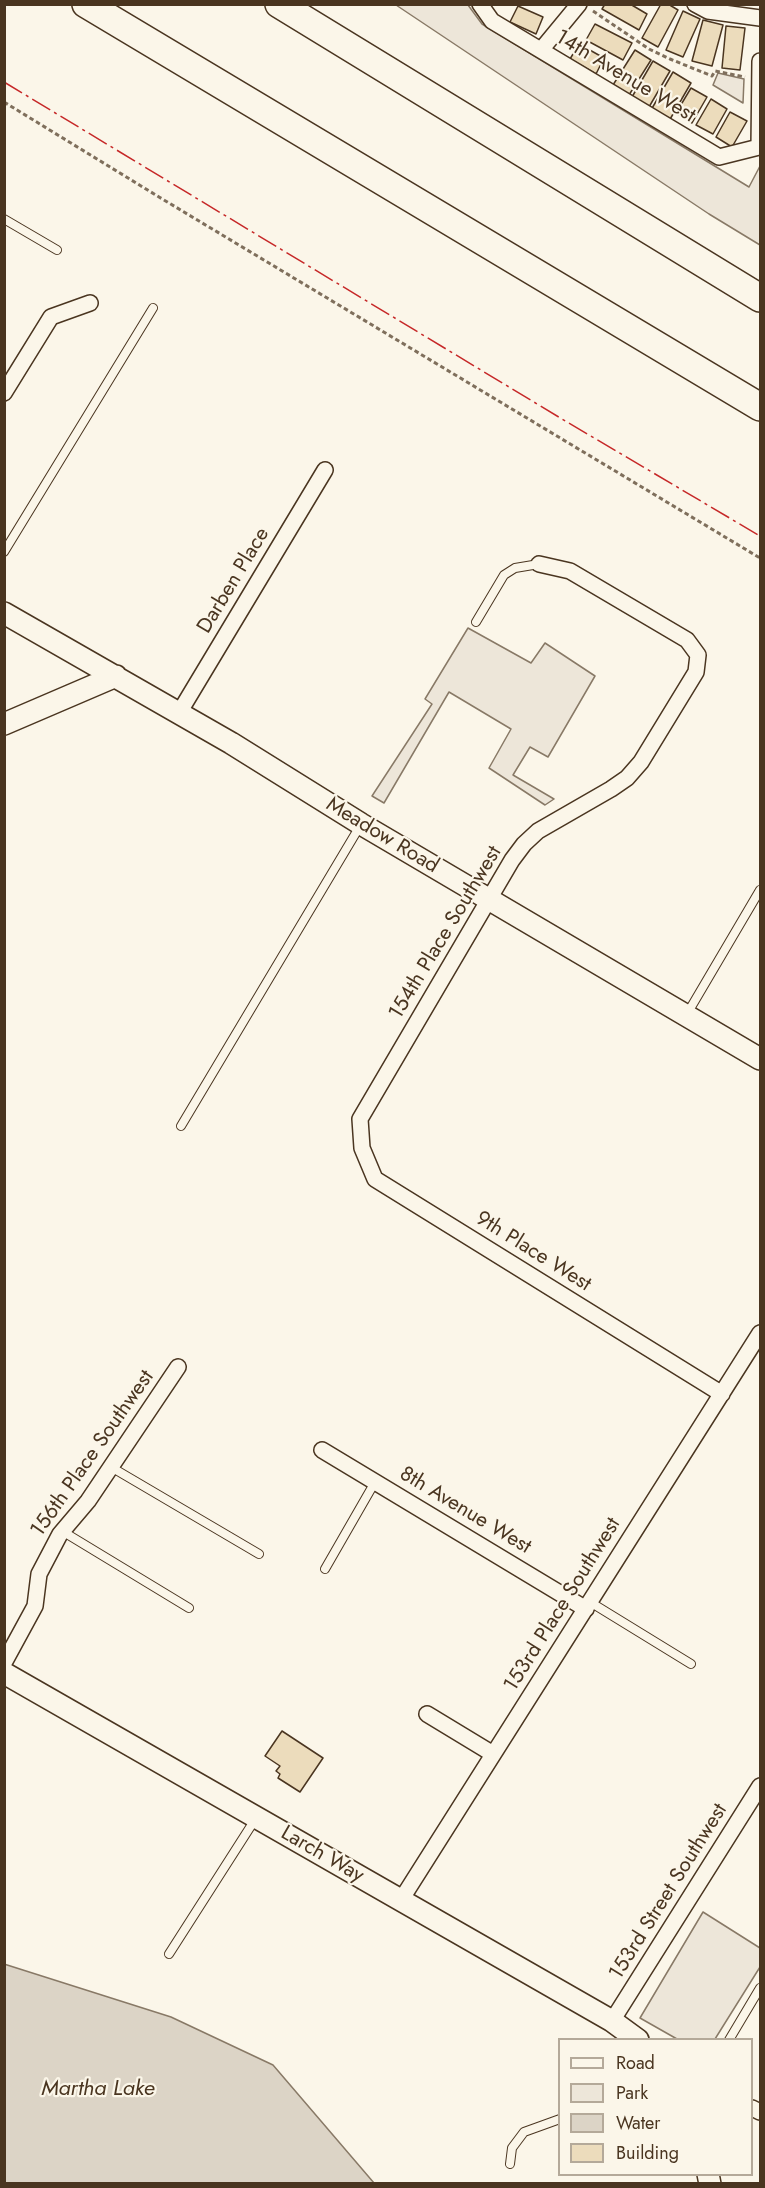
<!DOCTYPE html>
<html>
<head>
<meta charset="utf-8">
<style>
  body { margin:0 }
  #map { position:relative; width:765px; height:2188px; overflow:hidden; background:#fbf6e9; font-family:Jost,sans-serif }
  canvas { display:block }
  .frame { position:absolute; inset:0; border:6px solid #4a3520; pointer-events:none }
  .legend { position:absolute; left:558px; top:2038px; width:195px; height:138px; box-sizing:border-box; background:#fbf6e9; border:2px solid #b4a999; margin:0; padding:8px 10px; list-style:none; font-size:18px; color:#4a3520 }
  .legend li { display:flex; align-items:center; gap:12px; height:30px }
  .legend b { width:30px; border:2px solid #b4a999 }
</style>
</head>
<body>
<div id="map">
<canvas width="765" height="2188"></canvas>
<div class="frame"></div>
<ul class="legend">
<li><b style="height:8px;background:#fbf6e9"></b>Road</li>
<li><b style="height:16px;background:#ede6d9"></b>Park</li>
<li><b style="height:16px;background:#dcd4c6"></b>Water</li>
<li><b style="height:16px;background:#ecdcbc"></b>Building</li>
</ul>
</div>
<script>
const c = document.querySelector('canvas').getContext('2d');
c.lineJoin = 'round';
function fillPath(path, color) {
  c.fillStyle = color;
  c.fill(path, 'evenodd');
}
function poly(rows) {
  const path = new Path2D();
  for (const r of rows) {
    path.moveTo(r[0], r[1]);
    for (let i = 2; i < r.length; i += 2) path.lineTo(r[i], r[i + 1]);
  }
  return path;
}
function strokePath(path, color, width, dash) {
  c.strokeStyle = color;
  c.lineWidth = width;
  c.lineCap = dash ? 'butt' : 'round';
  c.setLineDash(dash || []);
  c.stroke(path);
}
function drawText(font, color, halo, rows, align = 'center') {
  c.font = font + ' Jost,sans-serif';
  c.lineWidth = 4.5;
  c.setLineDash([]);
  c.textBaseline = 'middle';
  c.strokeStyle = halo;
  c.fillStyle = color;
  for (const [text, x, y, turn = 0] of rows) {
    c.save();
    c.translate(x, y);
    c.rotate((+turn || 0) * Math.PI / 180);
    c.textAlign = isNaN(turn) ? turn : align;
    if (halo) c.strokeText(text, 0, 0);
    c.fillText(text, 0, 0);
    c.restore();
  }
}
const green = poly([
  [396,5,468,5,482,24,749,187,760,166,760,245,709,214,396,5],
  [718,73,744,79,743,103,713,85,718,73],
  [468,628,531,663,545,643,595,676,548,757,530,747,513,775,554,799,545,805,489,768,511,729,449,692,384,803,372,796,432,704,425,699,468,628],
  [703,1912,760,1948,760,1967,715,2039,677,2039,640,2018,703,1912]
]);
const water = poly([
  [4,1964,171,2017,273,2065,374,2183,5,2183,4,1964]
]);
const building = poly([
  [605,4,630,4,647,14,639,30,602,9,605,4],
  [661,4,668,4,678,10,658,47,642,38,661,4],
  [518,6,543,17,536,34,510,22,518,6],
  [683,11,700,19,683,57,666,50,683,11],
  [703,20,723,25,712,66,692,61,703,20],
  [595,24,632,43,623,60,586,40,595,24],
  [726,26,745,28,740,70,722,68,726,26],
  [579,44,604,58,596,74,570,59,579,44],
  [635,50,651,60,629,95,613,85,635,50],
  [653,61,670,71,649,107,632,97,653,61],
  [673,72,691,83,669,121,651,110,673,72],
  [691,88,707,97,692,123,676,113,691,88],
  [711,99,727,109,713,134,696,125,711,99],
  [730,112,747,121,732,147,716,137,730,112],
  [282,1731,323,1758,300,1792,278,1778,280,1774,276,1771,280,1766,265,1756,282,1731]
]);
const path = poly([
  [593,11,649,49,670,59,712,76,715,71,745,77],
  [4,102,159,197,760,558]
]);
const lane = poly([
  [4,219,57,250],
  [4,552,153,308],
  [476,622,504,575,515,568,539,564],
  [687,1014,760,890],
  [181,1126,360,826],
  [111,1467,259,1554],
  [62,1531,189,1608],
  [325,1569,375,1482],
  [590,1602,691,1664],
  [169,1954,256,1818],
  [729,2040,760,1988],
  [510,2164,512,2148,524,2132,560,2119]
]);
const street = poly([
  [480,4,492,21,719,157,759,147,760,61],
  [695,4,708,11,760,18],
  [541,50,579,4],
  [4,393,51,317,90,303],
  [539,564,570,571,687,640,698,655,696,672,641,762,627,778,611,789,538,831,524,844,512,860,360,1119,362,1148,375,1179,722,1394],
  [179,713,325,470],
  [322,1450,586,1609],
  [4,1663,35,1606,39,1574,60,1534,88,1501,178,1367],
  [427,1714,493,1754],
  [401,1900,760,1333],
  [612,2021,760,1786],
  [752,2108,760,2112]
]);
const secondary = poly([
  [4,613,231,743,361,824,760,1059],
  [4,724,116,676],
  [4,1673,612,2021,638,2040],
  [708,2174,710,2184]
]);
const highway = poly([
  [86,4,760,407],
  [279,4,760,298]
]);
const power = poly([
  [4,82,562,419,760,536]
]);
const streetNames = [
  ["14th Avenue West",625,77,31],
  ["Darben Place",234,581,-59],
  ["Meadow Road",382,836,31],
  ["154th Place Southwest",446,933,-59],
  ["9th Place West",533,1252,32],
  ["156th Place Southwest",93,1454,-55],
  ["8th Avenue West",465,1511,31],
  ["153rd Place Southwest",563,1605,-58],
  ["Larch Way",322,1855,30],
  ["153rd Street Southwest",669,1892,-58]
];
const waterNames = [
  ["Martha Lake",98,2090]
];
fillPath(green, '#ede6d9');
strokePath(green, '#887966', 1.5);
fillPath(water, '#dcd4c6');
strokePath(water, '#887966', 1.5);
fillPath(building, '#ecdcbc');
strokePath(building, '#4a3520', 1.5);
strokePath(lane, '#4a3520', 10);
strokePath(street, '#4a3520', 18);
strokePath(secondary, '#4a3520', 24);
strokePath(highway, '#4a3520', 30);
strokePath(path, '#7f6f5c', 3, [4.5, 3]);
strokePath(lane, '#fbf6e9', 8);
strokePath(street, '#fbf6e9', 15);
strokePath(secondary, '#fbf6e9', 21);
strokePath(highway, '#fbf6e9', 27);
strokePath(power, '#c62828', 1.5, [21, 4.5, 3, 4.5]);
drawText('21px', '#4a3520', '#fbf6e9', streetNames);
drawText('italic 22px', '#4a3520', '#fbf6e9', waterNames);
</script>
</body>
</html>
